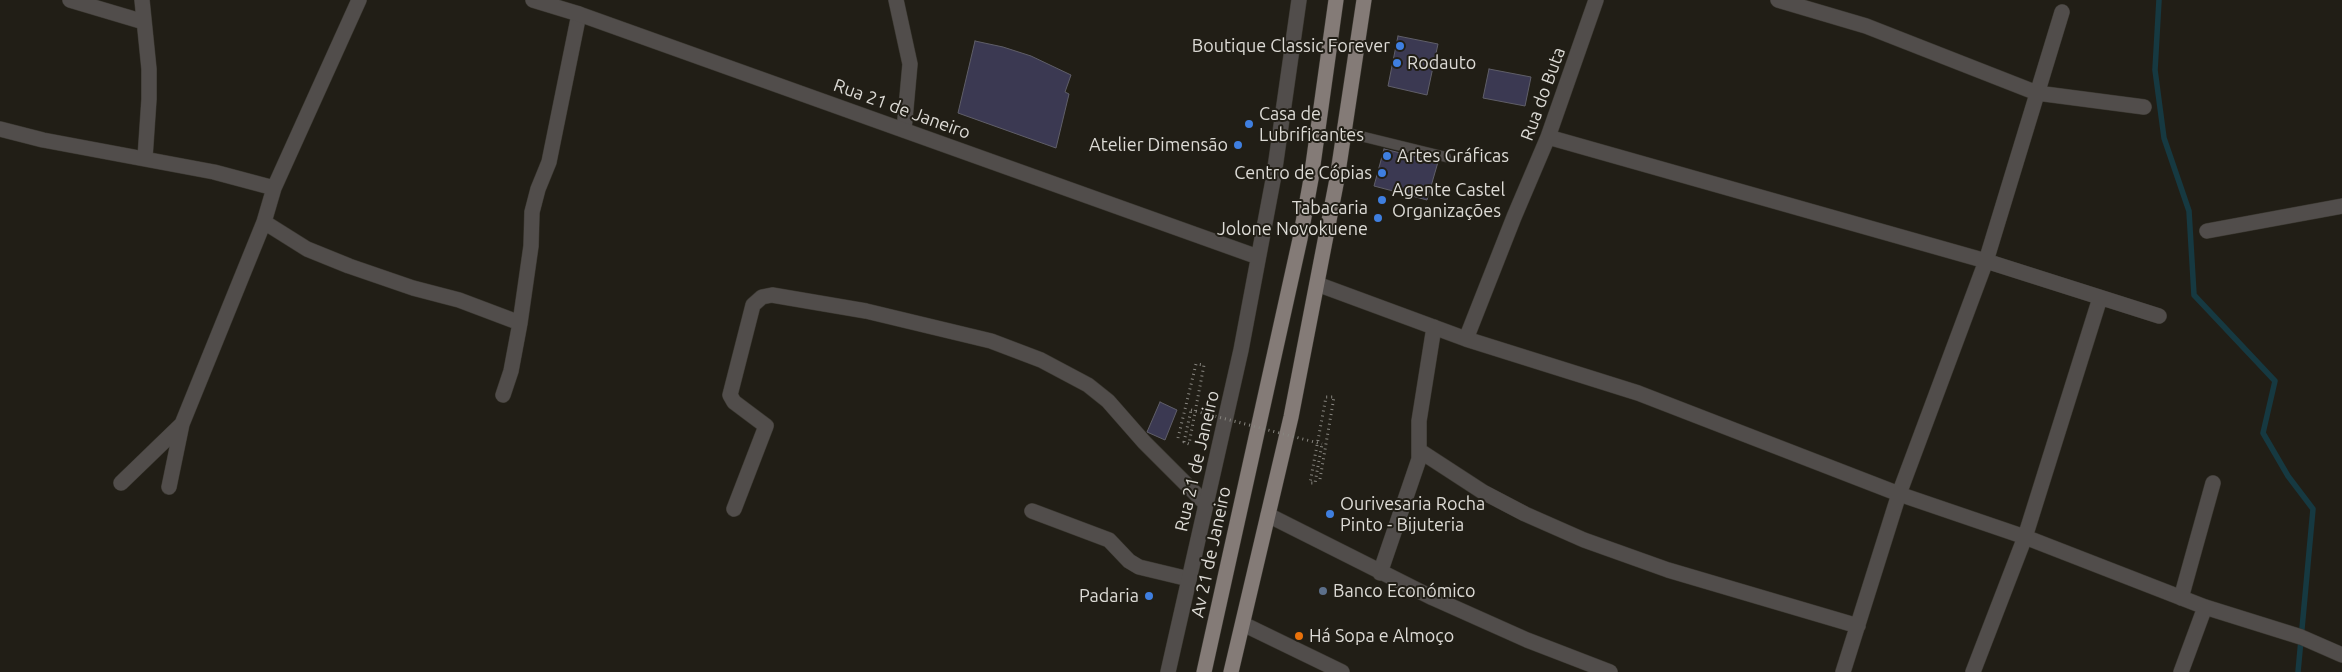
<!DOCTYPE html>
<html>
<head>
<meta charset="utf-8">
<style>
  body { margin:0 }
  canvas { display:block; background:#211e16 }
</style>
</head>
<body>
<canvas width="2342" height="672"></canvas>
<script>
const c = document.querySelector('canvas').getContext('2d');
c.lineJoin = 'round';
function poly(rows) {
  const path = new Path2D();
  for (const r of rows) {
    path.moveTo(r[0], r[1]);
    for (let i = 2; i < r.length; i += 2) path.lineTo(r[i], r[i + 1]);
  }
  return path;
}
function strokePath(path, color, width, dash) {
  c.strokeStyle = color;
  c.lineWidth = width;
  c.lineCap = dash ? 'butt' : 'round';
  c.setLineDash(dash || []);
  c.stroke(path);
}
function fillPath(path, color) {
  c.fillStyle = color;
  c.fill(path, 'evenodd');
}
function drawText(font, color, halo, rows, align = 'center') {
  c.font = font + ' Ubuntu,sans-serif';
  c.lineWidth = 4;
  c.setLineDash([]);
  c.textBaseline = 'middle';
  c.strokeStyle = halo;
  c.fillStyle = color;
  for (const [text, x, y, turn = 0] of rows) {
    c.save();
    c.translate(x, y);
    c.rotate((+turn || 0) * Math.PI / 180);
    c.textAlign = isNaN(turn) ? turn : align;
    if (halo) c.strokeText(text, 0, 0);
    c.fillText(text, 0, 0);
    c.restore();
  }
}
const stream = poly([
  [2159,0,2155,70,2164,138,2189,211,2194,295,2275,381,2263,433,2288,476,2313,509,2298,672]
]);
const building = poly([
  [1398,36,1438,44,1427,95,1388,86,1398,36],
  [975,41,1003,47,1031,56,1071,75,1065,92,1069,94,1056,148,958,113,975,41],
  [1489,69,1531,77,1525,106,1483,98,1489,69],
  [1384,149,1438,162,1427,200,1374,186,1384,149],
  [1160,402,1177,410,1165,440,1147,432,1160,402]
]);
const path = poly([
  [1178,438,1196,364,1204,365,1189,444,1184,442,1191,410],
  [1320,479,1334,397,1326,397,1310,483,1315,483,1322,444]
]);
const service = poly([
  [1344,132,1446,157]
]);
const minor = poly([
  [70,0,144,22],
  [142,0,149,69,149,99,145,158],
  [896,0,910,64,904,130],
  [1778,0,1866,26,2037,93,2144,107],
  [0,129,43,140,214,172,274,188],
  [1548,137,1986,261,2159,316],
  [264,222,307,249,349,266,413,288,459,300,520,323],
  [2207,231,2342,206],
  [1317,284,1466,339,1638,393,1899,494,2025,537,2205,607,2301,637,2342,655],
  [1466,339,1514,217,1548,137,1596,0],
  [503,395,511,371,520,323,531,246,532,212,538,189,549,162,579,14],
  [1420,451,1483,492,1525,514,1584,540,1668,570,1858,626],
  [121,483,182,424],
  [169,487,182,424,264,222,274,188,359,0],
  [734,509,766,426,734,402,730,395,753,305,762,297,772,295,866,311,991,341,1041,360,1088,385,1108,401,1144,442,1206,504],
  [1032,511,1109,540,1129,561,1139,567,1189,579],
  [1268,515,1433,598,1527,640,1610,672],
  [1380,573,1419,459,1419,421,1434,327],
  [2181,598,2213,483],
  [1243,624,1342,672],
  [1843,672,1899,494,1986,261,2062,12],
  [1973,672,2025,537,2100,298],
  [2181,672,2205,607]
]);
const tertiary = poly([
  [533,0,579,14,1258,257],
  [1168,672,1241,350,1274,175,1299,0]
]);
const primary = poly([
  [1204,672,1300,239,1311,179,1336,0],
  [1231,672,1291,417,1337,179,1364,0]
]);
const pathBridge = poly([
  [1191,410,1322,444]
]);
const markers = [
  [1400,46,5,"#3f7fe0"],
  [1397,63,5,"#3f7fe0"],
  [1249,124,5,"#3f7fe0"],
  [1238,145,5,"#3f7fe0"],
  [1387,156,5,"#3f7fe0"],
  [1382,173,5,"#3f7fe0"],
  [1382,200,5,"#3f7fe0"],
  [1378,218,5,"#3f7fe0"],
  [1330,514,5,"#3f7fe0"],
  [1323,591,5,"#5c6f8a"],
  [1149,596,5,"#3f7fe0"],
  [1299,636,5,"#e8710a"]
];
const poiNames = [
  ["Boutique Classic Forever",1390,46,"right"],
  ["Rodauto",1407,63],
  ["Casa de",1259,114],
  ["Lubrificantes",1259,135],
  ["Atelier Dimensão",1228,145,"right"],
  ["Artes Gráficas",1397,156],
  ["Centro de Cópias",1372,173,"right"],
  ["Agente Castel",1392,190],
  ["Organizações",1392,211],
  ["Tabacaria",1368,208,"right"],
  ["Jolone Novokuene",1368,229,"right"],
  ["Ourivesaria Rocha",1340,504],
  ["Pinto - Bijuteria",1340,525],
  ["Banco Económico",1333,591],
  ["Padaria",1139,596,"right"],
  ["Há Sopa e Almoço",1309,636]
];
const streetNames = [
  ["Rua do Buta",1543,94,-70],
  ["Rua 21 de Janeiro",902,109,20],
  ["Rua 21 de Janeiro",1197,461,-77],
  ["Av 21 de Janeiro",1211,552,-78]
];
strokePath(stream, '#163941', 5.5);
fillPath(building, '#3b3952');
strokePath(building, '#5f5e68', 1);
strokePath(service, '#3b3831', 11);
strokePath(minor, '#3b3831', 16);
strokePath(tertiary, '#3b3831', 16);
strokePath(primary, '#3b3831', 16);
strokePath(path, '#87857f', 3, [1, 4]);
strokePath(service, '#514d4b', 10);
strokePath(minor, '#514d4b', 15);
strokePath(tertiary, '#514d4b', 15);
strokePath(primary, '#847b77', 15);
strokePath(pathBridge, '#87857f', 3, [1, 4]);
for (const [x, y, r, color] of markers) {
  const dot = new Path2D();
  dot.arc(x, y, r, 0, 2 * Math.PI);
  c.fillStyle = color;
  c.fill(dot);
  strokePath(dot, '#211e16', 2);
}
drawText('18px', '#dddbd6', '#211e16', poiNames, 'left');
drawText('18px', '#dddbd6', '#211e16', streetNames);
</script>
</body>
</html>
